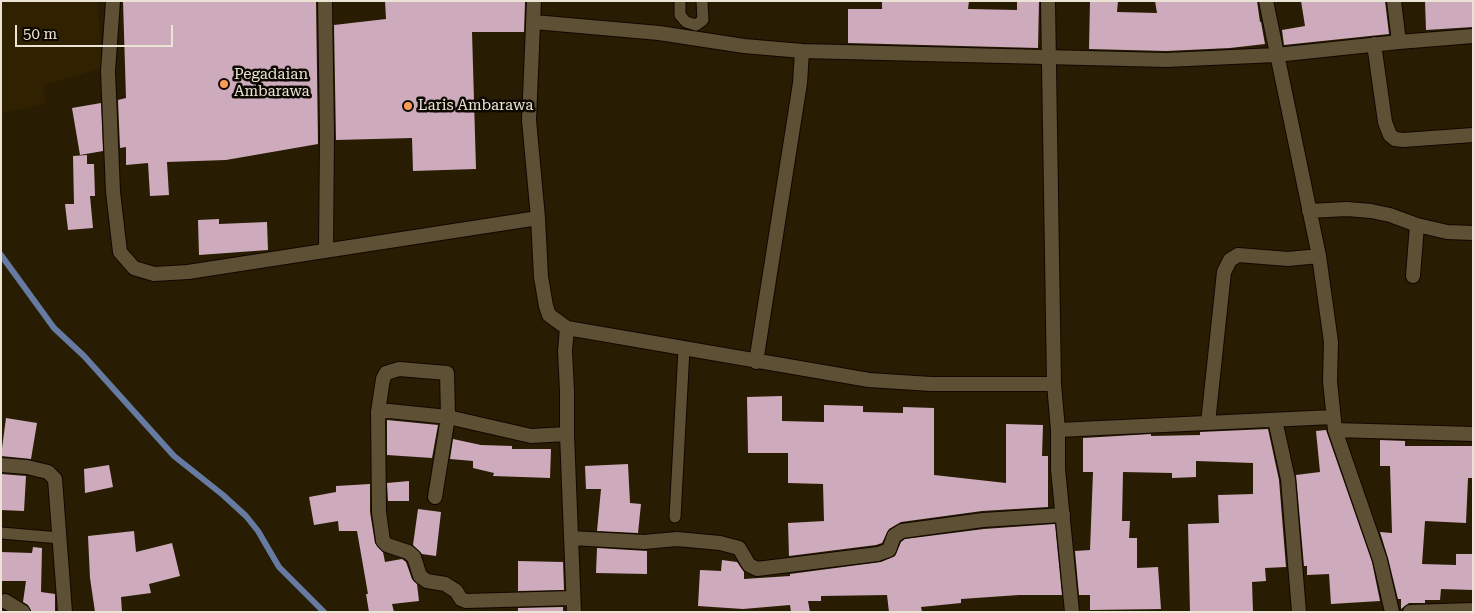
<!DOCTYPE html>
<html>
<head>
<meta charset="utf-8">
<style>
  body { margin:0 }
  #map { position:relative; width:1474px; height:613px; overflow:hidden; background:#281d02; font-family:"Roboto Serif",serif }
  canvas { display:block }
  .frame { position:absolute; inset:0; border:2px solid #ebe4d4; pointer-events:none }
  .scale { position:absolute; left:15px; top:25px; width:158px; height:22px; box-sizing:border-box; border:2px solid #ebe4d4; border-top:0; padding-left:6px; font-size:15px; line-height:18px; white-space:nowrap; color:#ebe4d4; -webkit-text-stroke:4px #0d0801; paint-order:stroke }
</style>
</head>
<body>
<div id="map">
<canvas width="1474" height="613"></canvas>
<div class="frame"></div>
<div class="scale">50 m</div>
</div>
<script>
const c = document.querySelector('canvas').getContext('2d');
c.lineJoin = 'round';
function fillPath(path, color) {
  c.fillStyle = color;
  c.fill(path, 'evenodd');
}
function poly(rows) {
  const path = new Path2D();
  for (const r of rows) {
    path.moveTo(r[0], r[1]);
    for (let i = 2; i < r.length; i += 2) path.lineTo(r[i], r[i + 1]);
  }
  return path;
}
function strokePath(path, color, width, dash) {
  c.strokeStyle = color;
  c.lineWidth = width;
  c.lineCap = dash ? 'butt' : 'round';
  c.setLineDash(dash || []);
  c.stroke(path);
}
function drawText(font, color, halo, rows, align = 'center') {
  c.font = font + ' "Roboto Serif",serif';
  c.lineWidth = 5;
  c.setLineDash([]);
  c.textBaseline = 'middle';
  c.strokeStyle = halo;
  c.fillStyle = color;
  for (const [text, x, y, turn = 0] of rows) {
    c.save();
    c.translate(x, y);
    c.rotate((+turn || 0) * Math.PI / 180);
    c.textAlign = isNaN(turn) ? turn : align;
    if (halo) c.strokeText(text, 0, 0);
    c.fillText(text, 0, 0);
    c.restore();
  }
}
const built = poly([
  [1,1,97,1,103,68,43,85,46,104,1,113]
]);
const stream = poly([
  [1,255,54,328,84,356,174,456,223,495,246,516,258,531,279,567,324,612]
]);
const building = poly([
  [123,1,316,1,318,144,226,160,167,162,169,195,150,196,148,163,126,165,126,147,120,148,118,100,126,98],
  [385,1,525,1,524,32,472,32,476,169,413,171,412,138,336,140,334,25,386,19],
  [882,1,969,1,968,9,1017,10,1017,1,1039,1,1038,48,848,43,848,9,882,9],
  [1090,1,1118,1,1117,12,1157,13,1155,1,1257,1,1260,22,1261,22,1265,44,1230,48,1166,51,1089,49],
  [1301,1,1385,1,1389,34,1284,45,1282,30,1305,26],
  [1425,1,1473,1,1473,27,1426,30],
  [101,103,103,151,80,155,72,108],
  [87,155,87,164,94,164,95,196,90,196,93,228,68,230,65,204,74,204,73,156],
  [219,219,219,224,267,222,268,250,199,255,198,220],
  [782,396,782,421,824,422,824,405,863,406,863,412,903,413,903,407,934,408,934,475,1006,483,1006,424,1043,425,1042,456,1048,456,1048,507,982,511,901,522,889,529,882,543,876,545,789,556,788,523,824,521,823,484,788,483,788,453,748,453,747,397],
  [6,418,37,423,31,459,1,456],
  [387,420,438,425,432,458,387,455],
  [1268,429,1279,480,1286,567,1265,568,1266,581,1252,582,1253,612,1190,612,1188,524,1219,523,1218,495,1253,494,1253,463,1196,461,1196,477,1172,478,1172,473,1123,472,1122,521,1130,521,1129,538,1137,538,1137,568,1158,567,1161,609,1090,610,1090,595,1079,595,1075,551,1090,550,1093,472,1083,472,1083,438,1151,434,1151,436,1200,435,1200,432],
  [1326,430,1372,562,1380,601,1331,604,1329,574,1307,575,1307,566,1304,566,1296,475,1320,472,1316,431],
  [453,439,481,445,512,446,512,449,551,449,550,478,493,476,494,473,473,468,473,461,450,459],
  [1380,440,1405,441,1405,446,1473,446,1473,478,1468,478,1466,523,1425,521,1422,564,1456,565,1456,554,1473,554,1473,590,1441,589,1440,600,1425,600,1425,603,1409,603,1401,609,1401,599,1398,599,1388,558,1380,532,1392,533,1390,466,1380,466],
  [628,464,630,503,641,504,638,533,597,531,601,489,586,489,585,466],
  [109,465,113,487,85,493,84,469],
  [1,474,26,476,24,511,1,510],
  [409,481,409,501,388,501,387,483],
  [370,484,370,512,375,543,383,552,385,562,402,559,406,562,412,579,417,584,419,601,392,604,394,612,369,612,366,594,368,594,357,531,339,531,338,521,314,525,309,497,336,492,336,486],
  [418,509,441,512,436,556,422,554,413,545],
  [1055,524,1062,595,1019,595,961,599,961,603,921,607,922,612,889,612,887,595,821,596,821,601,808,601,810,612,791,612,790,605,743,609,698,606,700,570,721,571,722,560,737,562,744,572,744,579,790,576,790,574,881,562,895,556,901,542,905,539,984,529],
  [134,531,136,552,172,543,180,576,149,584,151,593,121,597,122,612,95,612,90,578,88,536],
  [33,547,42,548,41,592,55,594,55,612,31,611,28,605,23,602,26,581,1,581,1,552,32,553],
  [597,548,647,551,647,574,596,573],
  [518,561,563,562,564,590,518,591],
  [563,607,563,612,518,612,518,608]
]);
const service = poly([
  [680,1,680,15,686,22,696,25,703,20,702,1],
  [675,517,684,349],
  [1,533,60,538]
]);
const minor = poly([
  [113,1,108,71,113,192,120,252,134,268,154,274,188,272,538,218,529,120,534,1],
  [325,1,327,134,326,250],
  [1266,1,1319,256,1331,342,1330,381,1335,430,1380,560,1392,612],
  [534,22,659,33,744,46,802,51,800,83,756,362],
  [1399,42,1473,36],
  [1374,44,1385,122,1390,135,1395,139,1403,140,1473,135],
  [802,51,1166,60,1276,55,1399,42,1394,1],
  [1309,211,1347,209,1371,211,1390,215,1417,225],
  [538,218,541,277,546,306,549,315,567,328,869,380,931,384,1054,384],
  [1413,276,1417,225,1447,232,1473,233],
  [567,328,565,351,567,391,567,434,574,612],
  [378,412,383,379,386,373,399,369,447,373,448,417,435,497],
  [1275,420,1288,479,1299,612],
  [1208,423,1224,272,1230,260,1238,255,1288,259,1319,256],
  [1058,430,1333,417],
  [1335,430,1473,434],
  [567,434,531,436,448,417,389,411,378,412,379,512,383,541,387,545,408,552,414,557,420,576,427,581,445,584,456,591,461,599,466,601,573,598],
  [1,465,27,467,48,472,55,479,65,612],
  [571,538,644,542,677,539,720,543,739,548,749,565,757,569,878,554,889,550,894,536,902,531,983,520,1063,515],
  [5,601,23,612],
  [1410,612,1473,610]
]);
const tertiary = poly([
  [1048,1,1054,384,1058,430,1058,469,1072,612]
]);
const markers = [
  [224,84,5,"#fd9c56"],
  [408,106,5,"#fd9c56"]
];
const poiNames = [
  ["Pegadaian",234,75],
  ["Ambarawa",234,92],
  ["Laris Ambarawa",418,106]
];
fillPath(built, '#302200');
strokePath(stream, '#667aa2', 6);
fillPath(building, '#cdabbc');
strokePath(service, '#110700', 13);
strokePath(minor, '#110700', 16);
strokePath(tertiary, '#110700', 16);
strokePath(service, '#5d5034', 11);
strokePath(minor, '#5d5034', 14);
strokePath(tertiary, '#5d5034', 14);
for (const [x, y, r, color] of markers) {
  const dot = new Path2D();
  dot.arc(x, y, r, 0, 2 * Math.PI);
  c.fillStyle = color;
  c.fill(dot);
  strokePath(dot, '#0d0801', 2);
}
drawText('15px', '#ebe4d4', '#0d0801', poiNames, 'left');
</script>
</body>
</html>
